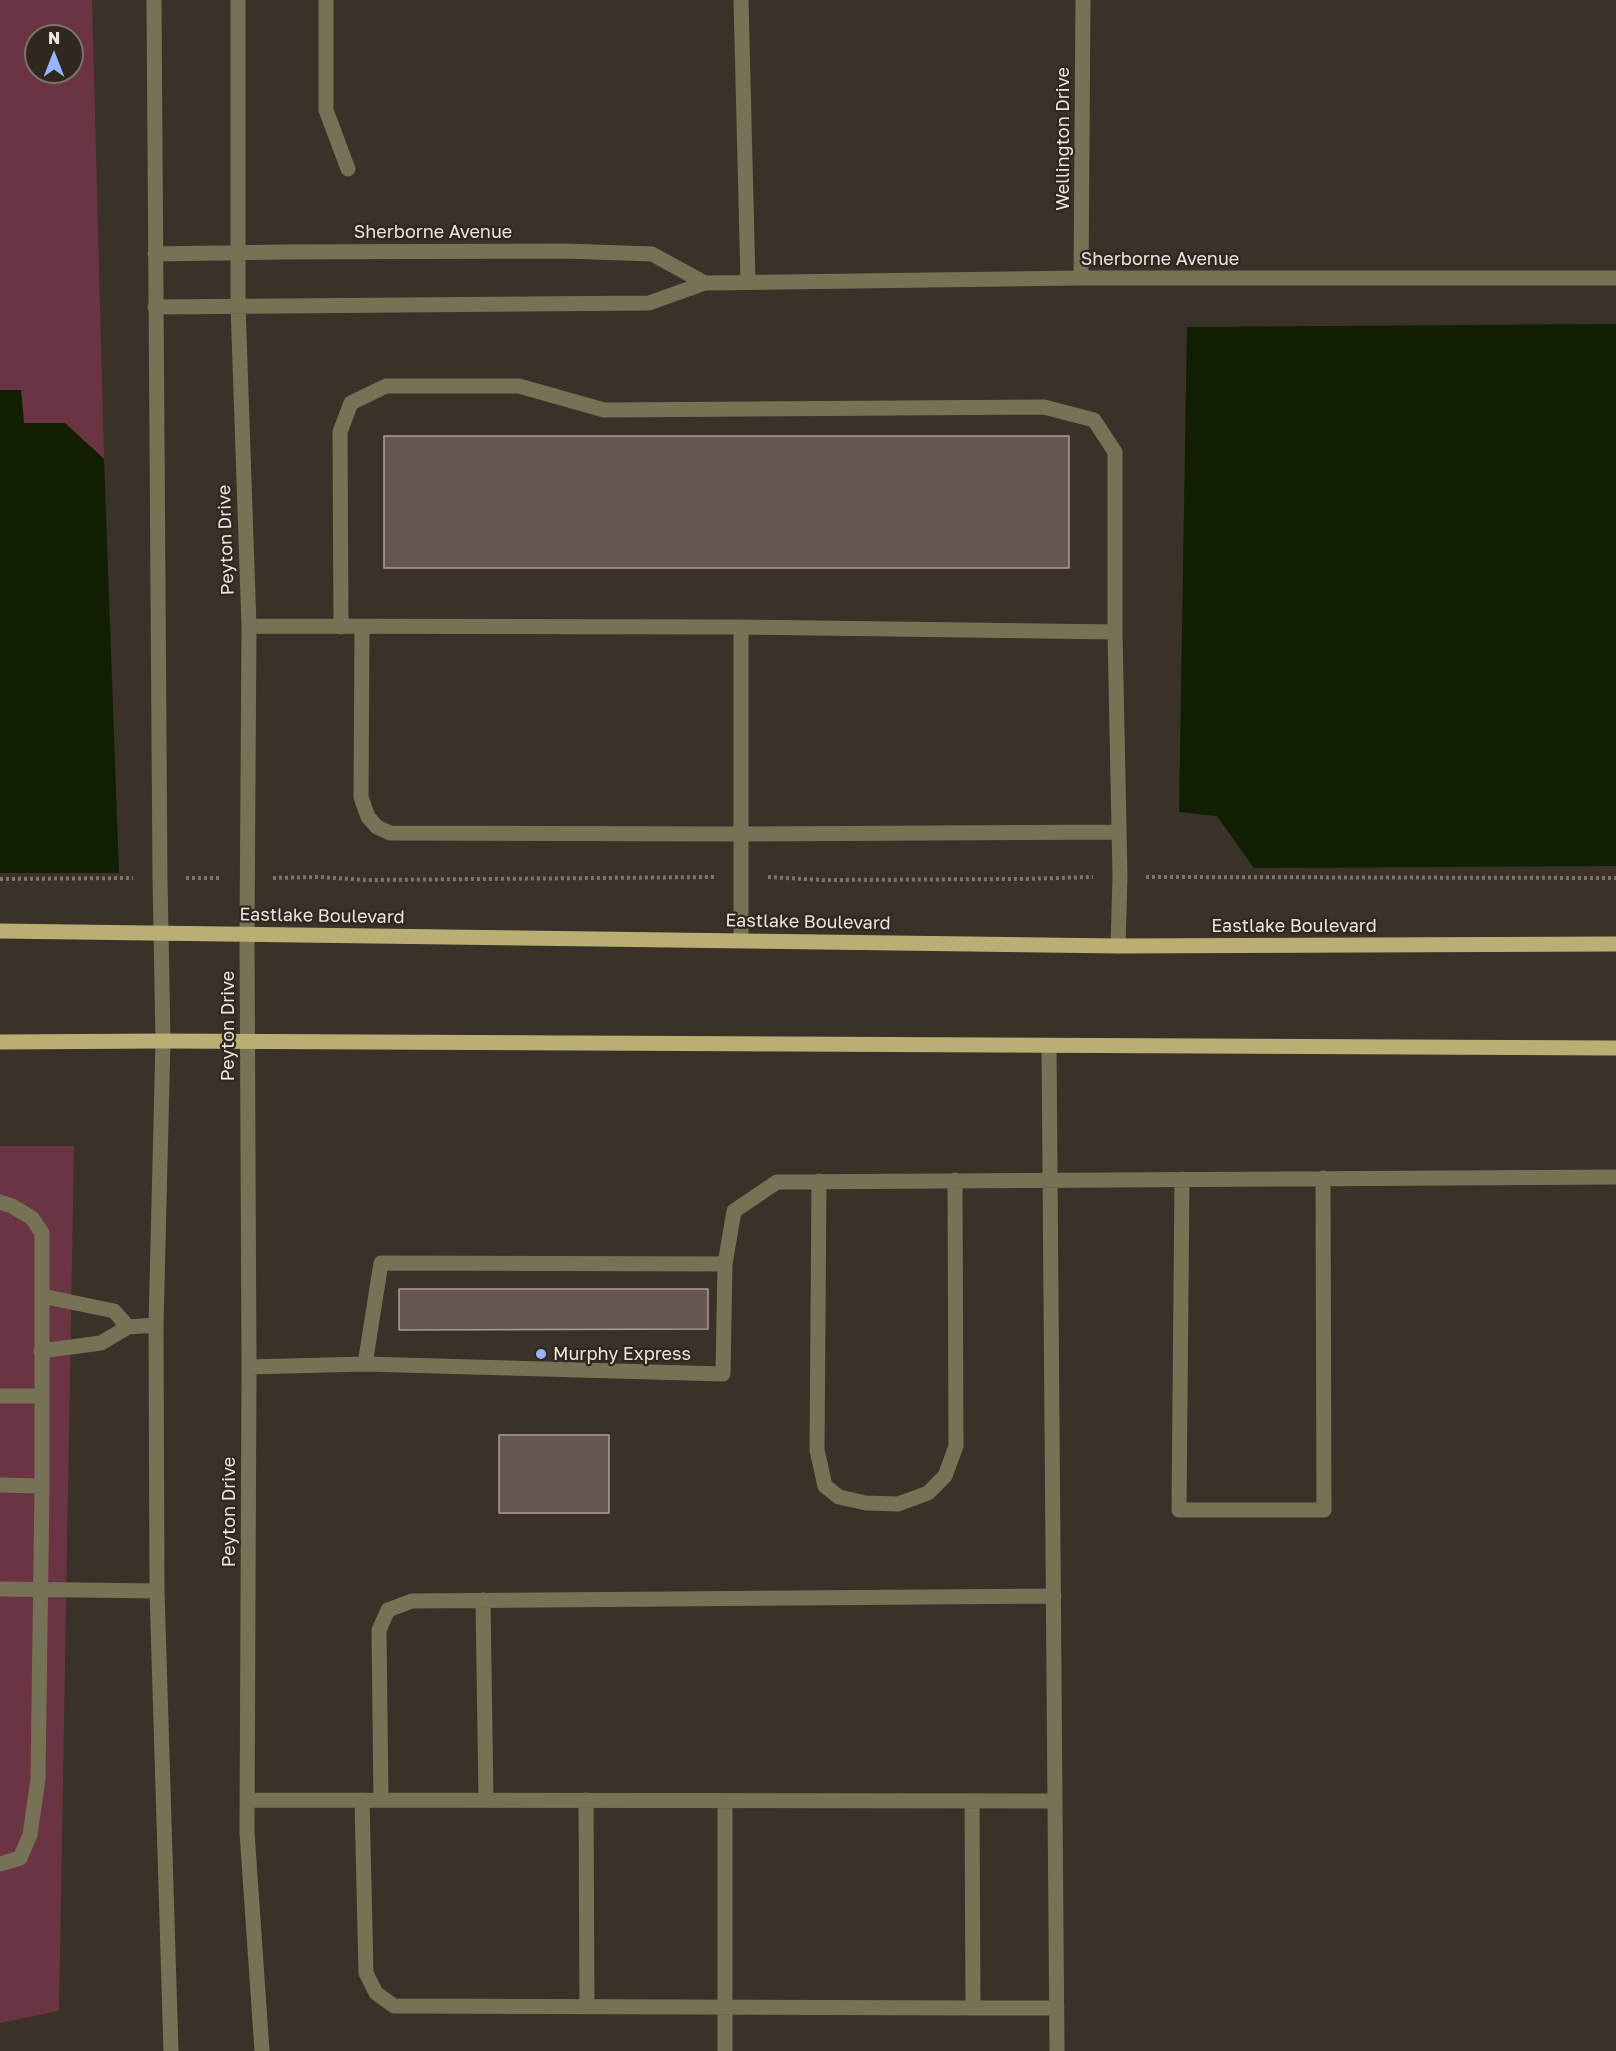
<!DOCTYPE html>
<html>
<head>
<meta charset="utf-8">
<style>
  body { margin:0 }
  #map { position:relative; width:1616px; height:2051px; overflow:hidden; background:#3a3128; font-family:"Golos Text",sans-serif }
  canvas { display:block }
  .north { position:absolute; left:24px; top:24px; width:60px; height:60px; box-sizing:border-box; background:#30271f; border:2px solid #7b736c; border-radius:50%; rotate:0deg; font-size:16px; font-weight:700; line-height:24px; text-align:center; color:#ece6e0 }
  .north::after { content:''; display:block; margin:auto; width:21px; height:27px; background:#99b5fd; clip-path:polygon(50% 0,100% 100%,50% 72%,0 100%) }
</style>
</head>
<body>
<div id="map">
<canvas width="1616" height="2051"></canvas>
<div class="north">N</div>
</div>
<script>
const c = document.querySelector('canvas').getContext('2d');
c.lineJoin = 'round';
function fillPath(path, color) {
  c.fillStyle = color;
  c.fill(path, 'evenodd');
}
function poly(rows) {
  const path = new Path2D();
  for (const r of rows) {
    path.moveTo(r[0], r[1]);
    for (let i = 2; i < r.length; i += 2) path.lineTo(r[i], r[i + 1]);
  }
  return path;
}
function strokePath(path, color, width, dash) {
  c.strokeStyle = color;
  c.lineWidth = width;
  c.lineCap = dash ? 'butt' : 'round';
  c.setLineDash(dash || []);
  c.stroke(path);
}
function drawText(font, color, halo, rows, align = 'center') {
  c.font = font + ' "Golos Text",sans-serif';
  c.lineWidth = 4.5;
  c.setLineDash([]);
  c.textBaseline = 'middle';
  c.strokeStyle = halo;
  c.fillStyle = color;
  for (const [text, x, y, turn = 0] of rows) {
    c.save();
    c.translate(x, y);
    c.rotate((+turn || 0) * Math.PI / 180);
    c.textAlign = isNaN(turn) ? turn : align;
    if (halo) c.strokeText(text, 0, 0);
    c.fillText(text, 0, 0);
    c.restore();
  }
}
const green = poly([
  [0,0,92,0,104,459,65,423,24,423,21,390,0,390],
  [36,36,72,36,72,72,36,72],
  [0,1146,74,1146,59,2011,0,2023]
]);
const water = poly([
  [1616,324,1616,866,1254,868,1217,816,1179,812,1187,327],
  [0,390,21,390,24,423,65,423,104,459,119,873,0,873]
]);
const building = poly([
  [384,436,1069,436,1069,568,384,568,384,436],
  [399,1289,708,1289,708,1329,399,1330,399,1289],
  [499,1435,609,1435,609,1513,499,1513,499,1435]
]);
const path = poly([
  [768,877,823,880,1022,879,1093,877],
  [1146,877,1616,878],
  [186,878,220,878],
  [273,878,319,877,366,880,715,877],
  [0,879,133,878]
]);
const minor = poly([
  [154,0,160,878,163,1041,156,1325,157,1591,171,2051],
  [238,0,238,305,249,626,247,934,249,1367,247,1832,262,2051],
  [326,0,326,110,348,169],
  [741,0,748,282],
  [155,254,281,252,565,251,652,254,705,283],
  [1081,278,1083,0],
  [155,307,649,303,705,283,1081,278,1616,278],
  [249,626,741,627,741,940],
  [341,627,340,432,351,403,386,386,519,386,604,410,1044,407,1094,420,1115,452,1115,632],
  [362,627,361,797,368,817,377,827,390,833,741,834,1119,832],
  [741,627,1115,632,1120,877,1118,946],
  [1049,1046,1057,2051],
  [1182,1179,1179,1510,1324,1510,1323,1178],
  [819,1181,817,1450,825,1486,839,1497,866,1503,898,1504,928,1493,945,1476,956,1446,955,1180],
  [0,1202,12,1206,32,1218,42,1233,42,1486],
  [42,1296,114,1311,128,1327],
  [41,1351,101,1343,128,1327,156,1325],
  [365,1364,381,1263,725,1264],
  [249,1367,365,1364,723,1374,725,1264,734,1211,777,1182,1616,1177],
  [0,1396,41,1396],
  [0,1485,42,1486,38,1779,30,1835,20,1858,0,1864],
  [0,1589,157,1591],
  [483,1600,486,1800],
  [247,1800,1055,1801],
  [362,1800,366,1973,376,1993,394,2006,973,2008],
  [381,1800,379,1630,388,1610,412,1601,1054,1596],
  [586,1800,587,2007],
  [725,1801,725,2051],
  [972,1801,973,2008,1057,2008]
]);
const major = poly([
  [0,931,1118,946,1616,944],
  [0,1042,163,1041,1616,1048]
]);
const markers = [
  [541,1354,6,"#99b5fd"]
];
const streetNames = [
  ["Wellington Drive",1063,139,-90],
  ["Sherborne Avenue",433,232],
  ["Sherborne Avenue",1160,259],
  ["Peyton Drive",226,540,-92],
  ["Eastlake Boulevard",322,916,1],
  ["Eastlake Boulevard",808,922,1],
  ["Eastlake Boulevard",1294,926],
  ["Peyton Drive",228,1026,-90],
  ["Peyton Drive",229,1512,-90]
];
const poiNames = [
  ["Murphy Express",553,1354]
];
fillPath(green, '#6a3443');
fillPath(water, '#101f02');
fillPath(building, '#665753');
strokePath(building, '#ad9d99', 1.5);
strokePath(path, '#7d756d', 4, [3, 3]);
strokePath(minor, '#767256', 15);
strokePath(major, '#b9af75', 15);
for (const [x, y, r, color] of markers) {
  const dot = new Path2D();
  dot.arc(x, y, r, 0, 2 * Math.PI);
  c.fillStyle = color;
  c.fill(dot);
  strokePath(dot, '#30271f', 2);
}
drawText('18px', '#ece6e0', '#30271f', streetNames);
drawText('18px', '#ece6e0', '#30271f', poiNames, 'left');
</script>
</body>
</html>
